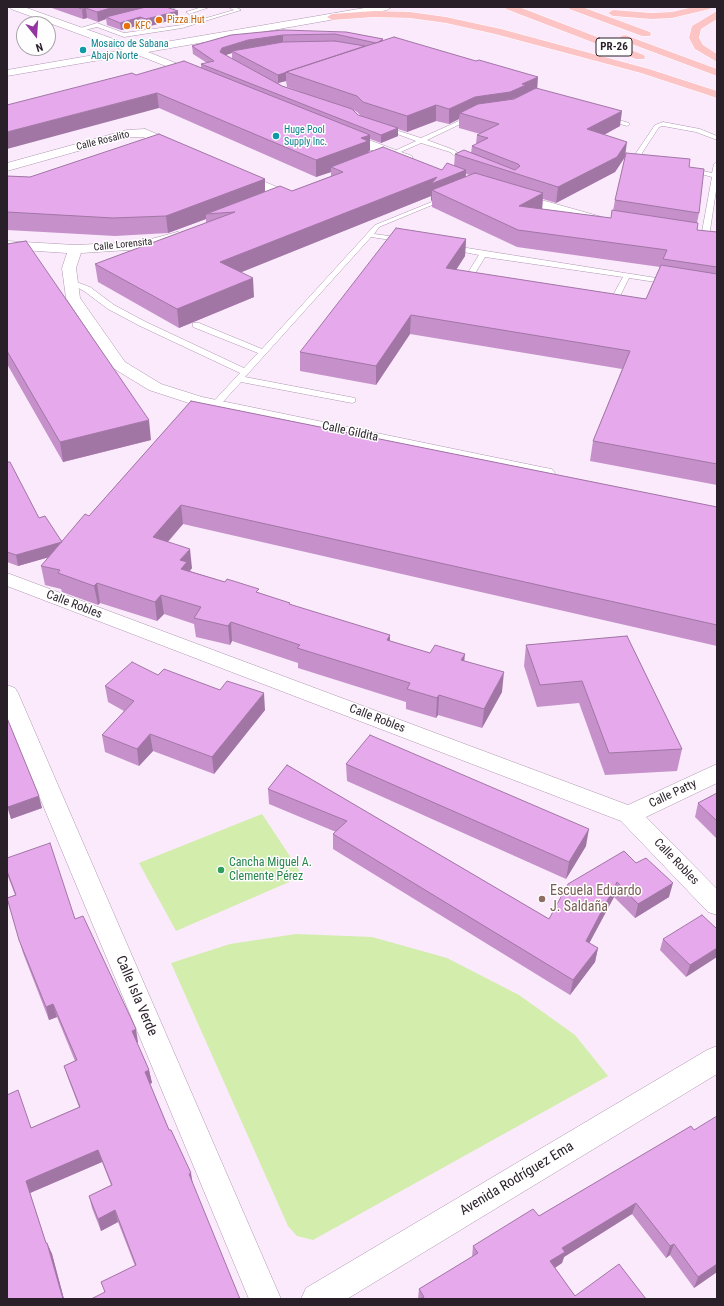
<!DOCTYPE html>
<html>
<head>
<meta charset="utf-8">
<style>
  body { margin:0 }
  #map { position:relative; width:724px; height:1306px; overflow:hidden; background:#fbeafc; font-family:"Roboto Condensed",sans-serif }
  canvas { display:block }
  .frame { position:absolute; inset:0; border:8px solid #291f29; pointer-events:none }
  .north { position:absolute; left:16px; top:16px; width:40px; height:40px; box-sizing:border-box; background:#fefefe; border:1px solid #a9a5a9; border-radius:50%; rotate:163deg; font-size:11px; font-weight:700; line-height:16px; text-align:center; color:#291f29 }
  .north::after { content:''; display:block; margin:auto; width:14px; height:18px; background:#9336a0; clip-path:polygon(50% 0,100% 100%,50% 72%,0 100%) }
</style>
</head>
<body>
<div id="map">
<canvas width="724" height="1306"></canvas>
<div class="frame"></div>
<div class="north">N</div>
</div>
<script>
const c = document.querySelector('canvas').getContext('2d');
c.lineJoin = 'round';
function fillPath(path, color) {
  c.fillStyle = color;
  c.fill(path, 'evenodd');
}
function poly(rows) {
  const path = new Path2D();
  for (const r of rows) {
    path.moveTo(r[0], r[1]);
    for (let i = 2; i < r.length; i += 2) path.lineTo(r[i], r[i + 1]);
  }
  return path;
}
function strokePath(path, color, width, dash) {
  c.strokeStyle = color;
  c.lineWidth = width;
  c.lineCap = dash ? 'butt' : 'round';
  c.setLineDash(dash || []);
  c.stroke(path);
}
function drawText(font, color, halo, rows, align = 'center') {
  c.font = font + ' "Roboto Condensed",sans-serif';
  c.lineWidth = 3;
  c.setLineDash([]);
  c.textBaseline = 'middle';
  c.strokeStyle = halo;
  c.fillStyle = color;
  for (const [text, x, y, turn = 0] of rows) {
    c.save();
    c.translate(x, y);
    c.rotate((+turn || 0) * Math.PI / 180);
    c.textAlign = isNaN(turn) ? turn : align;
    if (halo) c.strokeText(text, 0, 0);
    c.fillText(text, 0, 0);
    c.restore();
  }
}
const green = poly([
  [262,814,303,876,176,931,139,863],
  [296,934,372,937,447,958,519,995,575,1035,608,1076,313,1240,297,1236,288,1226,171,963,230,944]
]);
const service = poly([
  [169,7,178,7,157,13,154,11,169,7],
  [202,7,210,7,189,14,186,12,202,7],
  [228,7,235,7,241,10,182,28,124,37,97,27,77,32,74,30,97,23,124,33,182,25,234,10,228,7],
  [470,116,475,117,427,140,454,150,469,162,470,163,467,165,450,152,421,143,394,155,390,155,390,153,416,141,381,128,386,127,421,138,470,116],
  [606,116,629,123,630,124,627,126,604,119,604,117,606,116],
  [663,122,700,129,717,136,717,140,696,132,663,126,659,127,642,153,645,156,655,159,655,161,641,158,636,153,655,125,663,122],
  [717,162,717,184,709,237,705,239,701,237,712,177,687,170,690,168,712,173,714,164,717,162],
  [444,197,449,198,379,227,374,234,404,238,408,240,404,242,371,237,245,377,355,398,355,402,352,403,241,382,219,406,213,406,213,402,240,373,140,326,108,309,84,291,67,282,71,280,90,287,114,305,146,322,244,368,258,353,193,327,193,323,199,323,262,349,375,225,444,197],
  [448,245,669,280,673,282,669,284,629,278,618,300,605,299,601,297,602,295,613,295,623,277,485,257,471,280,473,282,466,284,462,282,479,255,448,249,448,245]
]);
const minor = poly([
  [145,129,183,145,185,148,179,152,143,137,128,137,7,171,7,163,127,130,145,129],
  [239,171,289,192,290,195,284,199,279,198,235,178,233,175,239,171],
  [177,232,182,233,184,236,182,239,145,249,81,253,76,268,80,298,125,362,161,384,202,397,546,468,552,469,555,473,552,477,546,478,198,406,149,390,113,368,66,298,62,268,67,253,7,249,7,241,75,245,117,243,144,241,177,232],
  [7,573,628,805,717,764,717,783,646,817,717,889,717,915,708,912,621,821,7,586,7,573],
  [7,685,15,688,18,693,281,1299,249,1299,7,719,7,685],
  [717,1046,717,1074,347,1299,301,1299,306,1288,707,1050,717,1046]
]);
const tertiary = poly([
  [10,7,24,7,136,47,370,7,392,7,387,10,148,52,203,74,205,76,203,78,199,79,135,54,7,76,7,70,123,50,11,9,10,7],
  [342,130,412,156,413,159,407,163,402,162,338,137,336,134,342,130],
  [513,192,602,217,604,220,602,223,597,224,508,199,506,196,508,193,513,192]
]);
const motorway = poly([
  [505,7,519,7,644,55,645,57,644,59,636,59,506,9,505,7],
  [568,7,582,7,650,32,651,34,650,36,642,36,569,9,568,7],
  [693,7,711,7,710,9,672,18,652,19,613,16,608,13,613,10,652,13,672,12,693,7],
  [374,11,410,12,446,17,501,29,649,69,717,91,717,98,641,73,495,34,446,23,410,18,374,17,332,20,327,17,332,14,374,11],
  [717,11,717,19,701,29,699,38,703,45,717,54,717,62,695,49,689,38,692,26,717,11],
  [625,35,717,69,717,76,621,40,620,38,621,36,625,35]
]);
const wall = poly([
  [49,7,166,7,178,18,147,27,141,25,121,30,107,25,106,19,98,22,87,18,83,19],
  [346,32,383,39,383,41,537,89,620,126,604,135,625,155,689,167,699,213,697,223,697,230,717,232,717,485,590,461,593,441,622,369,410,334,376,385,300,371,300,352,466,239,465,256,456,270,646,299,660,267,517,247,432,207,432,200,431,201,431,196,241,272,254,297,179,328,98,282,95,264,206,223,206,219,168,233,115,236,7,230,7,176,30,177,265,179,265,191,292,191,331,176,331,172,316,177,159,108,136,75,201,68,201,64,207,63,193,54,192,46,231,35],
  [232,53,232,59,225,55],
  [286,81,287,87,302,92,282,86,278,83],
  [354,110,357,112,361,116,358,115],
  [459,119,459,128,480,134,477,135,476,144,472,146,471,153,455,154,454,166,442,170,368,153,368,152,370,151,370,139,381,143,398,136,398,129,407,132,436,121,449,124],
  [625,157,615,200,613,211,611,218,542,209,543,199,556,203,615,172],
  [466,174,470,175,466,177],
  [7,244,151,440,63,462,7,364],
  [191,401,717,507,717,646,183,524,168,542,192,568,190,571,260,593,290,605,390,635,390,641,430,653,464,661,502,692,482,728,438,715,436,718,406,709,406,702,298,668,298,663,232,641,230,645,196,637,194,624,164,614,157,621,100,603,98,605,62,592,61,589,45,585,41,566,48,557,18,566,7,562,7,462,39,518,62,541,89,516],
  [627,636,682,749,677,771,605,775,579,703,537,707,524,666,526,645],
  [158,675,265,710,214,774,153,751,139,766,105,752,102,735,124,711,108,702,105,686],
  [7,718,42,808,11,819,7,807],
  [346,764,586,846,566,879,347,781],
  [287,765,549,919,624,851,669,897,635,918,614,897,589,943,598,948,595,962,570,995,333,849,333,834,336,832,269,804,268,789],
  [717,793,717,839,695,817,698,803],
  [7,871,75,919,138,1042,137,1043,149,1070,152,1083,150,1084,240,1299,105,1292,101,1282,135,1266,118,1222,101,1231,92,1208,89,1196,111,1185,102,1162,30,1193,46,1243,47,1243,52,1254,64,1299,7,1299,31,1128,79,1107,68,1078,64,1066,75,1061,57,1017,49,1020,23,953,7,898,15,895,7,874],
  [717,929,686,977,660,950,663,939],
  [691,1126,717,1272,694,1288,670,1255,666,1258,632,1214,564,1257,562,1263,555,1268,575,1296,646,1299,418,1299,419,1289,472,1257,473,1246,539,1216]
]);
const shadedWall = poly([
  [114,7,151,7,106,17,106,19,98,22,97,12],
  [86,8,87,18,83,19,82,9],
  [178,11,178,18,147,27,146,19],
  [140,17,141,25,121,30,120,23],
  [283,35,283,42,249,48,233,52,232,51,232,53,223,56,220,52,222,48,248,40],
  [286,72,286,81,278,83,278,75],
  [538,77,537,92,460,113,459,119,449,124,449,109,475,97,522,84],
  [157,93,159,108,7,149,7,132],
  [436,105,436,121,407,132,407,116],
  [622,111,620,126,585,145,587,129],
  [398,128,398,136,381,143,381,135],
  [370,135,370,151,368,152,368,157,331,167,331,172,316,177,316,160,361,138],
  [627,142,625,157,615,172,556,203,558,187],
  [466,170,465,187,432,190,432,200,431,201,431,196,222,280,220,262,437,177],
  [265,179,265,196,206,214,206,219,168,233,166,216],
  [543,193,542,210,519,206],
  [466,239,465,256,445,287,446,268],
  [253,278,254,297,179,328,177,309],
  [411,315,410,334,376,385,376,366],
  [149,420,151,440,63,462,60,442],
  [181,505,183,524,155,556,153,537],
  [62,542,64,553,18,566,16,555],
  [190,549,192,568,188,573,183,588,180,560],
  [97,583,100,603,98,605,94,586],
  [161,595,164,614,157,621,155,602],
  [231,622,232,641,230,645,228,626],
  [390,635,390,654,387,640],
  [465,654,463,673,461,660],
  [504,672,502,692,482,728,484,709],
  [264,693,265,710,214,774,212,757],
  [439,695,438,715,436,718,437,698],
  [150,734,153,751,139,766,137,749],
  [39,796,42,808,11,819,8,807],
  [589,829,586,846,566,879,569,862],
  [617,882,614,897,583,955,586,941],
  [673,883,669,897,635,918,638,904],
  [598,948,595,962,570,995,573,980],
  [717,948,717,957,686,977,690,965],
  [53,1004,57,1017,49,1020,46,1007],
  [136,1029,138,1042,134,1044,132,1031],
  [149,1070,152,1083,148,1084,145,1072],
  [98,1150,102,1162,30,1193,50,1255,26,1181],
  [191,1173,193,1185,189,1174],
  [636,1203,632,1214,564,1257,562,1263,548,1272,550,1261,562,1248],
  [115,1210,118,1222,101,1231,98,1219],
  [47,1243,52,1254,64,1299,63,1299],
  [674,1244,670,1255,666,1258,670,1246],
  [717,1264,717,1272,694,1288,698,1277]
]);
const building = poly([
  [76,7,114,7,97,12,86,8,82,9,76,7],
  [146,7,166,7,178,11,146,19,140,17,120,23,106,17,146,7],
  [283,30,346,32,383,39,380,41,382,41,376,43,335,34,283,35,248,40,222,48,220,52,282,86,352,109,358,115,398,128,381,135,201,64,214,61,192,46,231,35,283,30],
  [394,37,476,61,479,60,538,77,522,84,526,85,510,92,475,97,449,109,436,105,407,116,363,102,357,96,286,72,394,37],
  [335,41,365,46,286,72,287,72,278,75,232,51,283,42,335,41],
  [184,61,370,135,361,138,368,141,316,160,157,93,7,132,7,105,132,73,136,75,184,61],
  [536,88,622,111,587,129,627,142,617,157,558,187,455,154,464,150,515,170,520,166,518,164,472,146,488,138,477,135,499,124,460,113,478,104,514,99,536,88],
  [159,134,265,179,166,216,113,218,7,212,7,176,30,177,159,134],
  [383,147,442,170,447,163,466,170,431,184,437,177,220,262,253,278,177,309,95,264,235,212,206,214,280,186,292,191,343,172,331,167,383,147],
  [626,153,690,159,689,167,704,169,699,213,615,200,626,153],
  [475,173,543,193,519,206,611,218,612,210,698,223,697,230,717,232,717,267,663,259,667,250,518,230,432,190,475,173],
  [396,228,466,239,446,268,646,299,661,265,717,274,717,464,593,441,630,351,411,315,376,366,300,352,396,228],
  [26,241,149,420,60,442,7,351,7,244,26,241],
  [191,401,717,507,717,625,181,505,153,537,190,549,180,560,187,562,181,569,225,582,227,579,259,589,256,592,290,603,289,604,390,635,387,640,430,653,435,645,465,654,461,660,504,672,484,709,439,695,437,698,407,689,410,683,297,648,300,645,231,622,228,626,194,618,201,607,161,595,155,602,97,583,94,586,58,573,60,570,41,566,85,514,89,516,191,401],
  [7,462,10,462,39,518,45,516,62,542,16,555,7,552,7,462],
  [627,636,682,749,609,753,582,681,540,685,526,645,627,636],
  [132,662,158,675,164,669,220,690,227,681,264,693,212,757,150,734,137,749,102,735,134,701,105,686,132,662],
  [7,718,39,796,8,807,7,804,7,718],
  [370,735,589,829,569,862,346,764,370,735],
  [287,765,549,919,568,884,624,851,636,863,646,858,673,883,638,904,617,882,586,941,598,948,573,980,333,834,347,821,268,789,287,765],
  [717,793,717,821,698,803,717,793],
  [50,843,75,919,83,916,136,1029,132,1031,149,1070,145,1072,169,1130,171,1130,191,1173,189,1174,240,1299,91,1299,105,1292,101,1282,136,1265,115,1210,98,1219,89,1196,112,1185,98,1150,26,1181,46,1243,47,1243,63,1299,7,1299,7,1095,18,1090,31,1128,80,1107,64,1066,77,1060,53,1004,46,1007,19,940,7,898,16,895,7,871,7,858,50,843],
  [702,915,717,929,717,948,690,965,663,939,702,915],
  [717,1116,717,1264,698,1277,674,1244,670,1246,636,1203,562,1248,565,1252,550,1261,575,1296,619,1264,646,1299,420,1299,424,1297,419,1289,478,1253,473,1246,533,1209,539,1216,691,1126,694,1130,717,1116]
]);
const markers = [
  [159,20,4,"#e8710a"],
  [127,26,4,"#e8710a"],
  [83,50,4,"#0f9aa8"],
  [276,136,4,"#0f9aa8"],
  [221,870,4,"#2e9e5b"],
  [542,899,4,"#8d6e63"]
];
const farFoodnames = [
  ["Pizza Hut",167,20],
  ["KFC",135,26]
];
const farCulturenames = [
  ["Mosaico de Sabana",91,44],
  ["Abajo Norte",91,56],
  ["Huge Pool",284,130],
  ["Supply Inc.",284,142]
];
const farStreetnames = [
  ["Calle Rosalito",103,141,-14],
  ["Calle Lorensita",123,245,-6]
];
const shields = [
  [614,47,36]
];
const shieldNames = [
  ["PR-26",614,47]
];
const streetNames = [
  ["Calle Gildita",350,432,12],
  ["Calle Robles",74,605,21],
  ["Calle Robles",377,719,21],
  ["Calle Patty",673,794,-25],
  ["Calle Robles",676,862,46]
];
const leisureNames = [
  ["Cancha Miguel A.",229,863],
  ["Clemente Pérez",229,877]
];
const nearEducationnames = [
  ["Escuela Eduardo",550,891],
  ["J. Saldaña",550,907]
];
const nearStreetnames = [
  ["Calle Isla Verde",136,996,67],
  ["Avenida Rodríguez Ema",517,1179,-31]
];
fillPath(green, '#d2edac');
strokePath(service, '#af96b1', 1);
strokePath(minor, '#af96b1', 1);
strokePath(tertiary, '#af96b1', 1);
strokePath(motorway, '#fff', 1);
fillPath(service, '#fff');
fillPath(minor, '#fff');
fillPath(tertiary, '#fff');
fillPath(motorway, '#fdc4c6');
fillPath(wall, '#c691cb');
fillPath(shadedWall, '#a176a5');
fillPath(building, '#e6a9ec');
strokePath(building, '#a176a5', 1);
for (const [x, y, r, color] of markers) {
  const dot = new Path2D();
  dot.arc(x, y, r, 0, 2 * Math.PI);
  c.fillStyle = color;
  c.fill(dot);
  strokePath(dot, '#fefefe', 1.5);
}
drawText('10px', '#c56008', '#fefefe', farFoodnames, 'left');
drawText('10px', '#0d838f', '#fefefe', farCulturenames, 'left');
drawText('10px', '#291f29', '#fefefe', farStreetnames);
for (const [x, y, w] of shields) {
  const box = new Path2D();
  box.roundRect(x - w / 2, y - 9, w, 18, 3);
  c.fillStyle = '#fefefe';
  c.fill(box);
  strokePath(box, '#291f29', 1);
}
drawText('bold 11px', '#291f29', null, shieldNames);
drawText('12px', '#291f29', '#fefefe', streetNames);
drawText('12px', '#27864d', '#fefefe', leisureNames, 'left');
drawText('14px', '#785e54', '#fefefe', nearEducationnames, 'left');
drawText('14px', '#291f29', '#fefefe', nearStreetnames);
</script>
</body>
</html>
